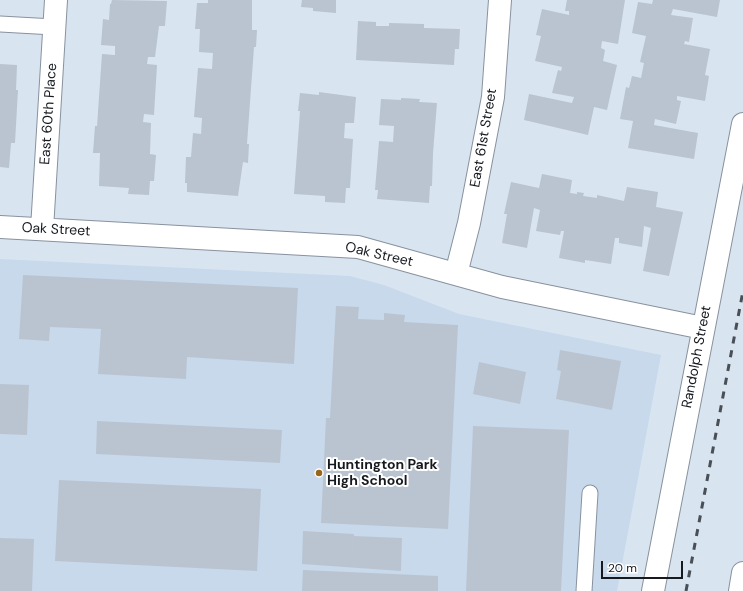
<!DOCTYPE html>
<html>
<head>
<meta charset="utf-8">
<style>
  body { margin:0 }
  #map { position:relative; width:743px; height:591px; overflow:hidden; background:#d9e4f1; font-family:"DM Sans",sans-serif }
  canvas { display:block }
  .scale { position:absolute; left:601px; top:561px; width:82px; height:18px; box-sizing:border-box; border:2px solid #161a1f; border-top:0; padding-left:5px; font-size:12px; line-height:14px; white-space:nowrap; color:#161a1f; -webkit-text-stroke:3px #fff; paint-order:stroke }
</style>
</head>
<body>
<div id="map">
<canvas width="743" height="591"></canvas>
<div class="scale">20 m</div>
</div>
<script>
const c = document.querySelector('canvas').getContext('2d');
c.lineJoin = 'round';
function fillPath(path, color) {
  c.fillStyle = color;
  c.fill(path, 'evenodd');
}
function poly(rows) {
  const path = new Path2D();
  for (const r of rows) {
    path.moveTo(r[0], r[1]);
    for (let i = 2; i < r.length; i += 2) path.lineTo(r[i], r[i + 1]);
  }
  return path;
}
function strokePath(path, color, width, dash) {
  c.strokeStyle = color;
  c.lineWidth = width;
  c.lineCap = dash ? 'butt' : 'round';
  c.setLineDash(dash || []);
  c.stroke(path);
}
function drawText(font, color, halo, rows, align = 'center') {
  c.font = font + ' "DM Sans",sans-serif';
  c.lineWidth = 4;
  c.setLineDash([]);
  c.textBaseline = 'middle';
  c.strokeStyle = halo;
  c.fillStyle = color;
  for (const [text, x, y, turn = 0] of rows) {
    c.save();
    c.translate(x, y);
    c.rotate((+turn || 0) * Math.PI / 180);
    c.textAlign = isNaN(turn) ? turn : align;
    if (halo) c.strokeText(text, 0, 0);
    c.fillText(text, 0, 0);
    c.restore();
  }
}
const built = poly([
  [0,259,350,276,384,285,459,314,661,355,617,591,0,591]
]);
const building = poly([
  [112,0,167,1,165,26,159,26,155,57,148,57,147,64,157,65,154,115,144,114,143,122,151,123,150,154,156,155,154,181,150,181,149,195,128,194,129,188,99,186,100,153,93,153,95,126,97,126,102,54,115,55,115,46,101,45,103,19,109,20,110,4,111,4],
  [208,0,252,0,252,30,257,30,256,47,254,47,247,144,249,144,248,163,243,162,238,196,187,192,187,183,185,183,186,157,191,157,193,133,201,134,202,118,194,117,198,68,212,69,213,53,199,52,200,29,195,29,197,3,208,3],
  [302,0,336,0,336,13,313,11,313,8,301,7],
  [567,0,625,0,618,44,602,41,601,48,605,50,603,61,617,65,607,110,594,107,588,135,524,120,529,94,572,103,574,97,552,93,558,70,561,71,562,67,535,61,541,36,536,35,542,9,569,15,569,11,565,11],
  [653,0,720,0,717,17,673,9,671,15,693,18,689,42,685,41,684,44,710,49,705,75,709,76,705,101,677,96,677,100,681,101,676,124,655,119,654,125,698,133,694,159,628,148,633,121,620,119,626,87,629,88,632,76,641,78,644,63,640,62,646,36,632,33,638,2,652,4],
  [358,21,376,22,376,26,389,26,389,23,424,24,424,28,460,29,459,49,455,49,454,65,356,60],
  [0,64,17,65,16,90,18,90,15,143,11,143,9,168,0,167],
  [319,92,356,97,354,123,345,123,344,138,353,139,350,188,346,188,345,203,325,202,325,196,294,194,300,111,298,111,300,93,319,95],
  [401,98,420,99,419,102,437,103,433,153,432,186,430,186,429,203,377,199,378,190,375,190,379,141,393,142,394,126,379,125,381,99,401,100],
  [542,174,572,180,570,193,577,194,577,192,584,193,583,196,597,198,597,195,624,201,627,187,658,192,656,207,683,212,669,276,643,271,651,228,644,226,642,247,619,243,619,238,615,238,611,264,585,260,585,263,559,258,564,231,561,231,560,235,536,231,540,210,534,208,527,248,502,243,507,214,504,214,511,182,539,188],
  [23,275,298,288,294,364,187,357,186,379,98,374,101,329,50,327,49,341,19,339],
  [336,306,359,307,358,319,384,320,384,313,405,315,404,322,458,325,448,529,321,523,326,418,330,418],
  [560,350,621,361,612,410,556,399,561,371,557,370],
  [479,362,526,372,520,404,473,394],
  [0,384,29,385,27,435,0,434],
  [97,421,282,430,280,463,96,454],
  [473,426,569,430,561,591,466,591],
  [59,480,261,489,257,571,55,561],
  [303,531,354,534,353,558,354,536,402,538,401,571,302,564],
  [0,538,34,539,32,591,0,591],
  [303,570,438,576,438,591,302,591]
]);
const service = poly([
  [0,24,54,27],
  [584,591,590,493]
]);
const minor = poly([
  [0,227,358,247,502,287,703,328],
  [42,229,56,0],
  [456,274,469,223,493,97,500,0]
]);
const tertiary = poly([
  [653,591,743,124],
  [740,591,743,573]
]);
const rail = poly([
  [686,591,743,291]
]);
const markers = [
  [319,473,4,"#986519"]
];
const streetNames = [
  ["East 60th Place",49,114,-86],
  ["East 61st Street",484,138,-80],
  ["Oak Street",56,230,3],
  ["Oak Street",379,255,13],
  ["Randolph Street",697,357,-79]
];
const poiNames = [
  ["Huntington Park",327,465],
  ["High School",327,481]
];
fillPath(built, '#c8d9ec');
fillPath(building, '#b9c4d0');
strokePath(service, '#88929e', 17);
strokePath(minor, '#88929e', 24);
strokePath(tertiary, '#88929e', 24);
strokePath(service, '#fff', 15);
strokePath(minor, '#fff', 22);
strokePath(tertiary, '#fff', 22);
strokePath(rail, '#494f56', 3, [7, 7]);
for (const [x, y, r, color] of markers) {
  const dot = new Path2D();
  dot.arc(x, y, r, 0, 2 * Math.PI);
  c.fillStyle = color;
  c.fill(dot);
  strokePath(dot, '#fff', 1.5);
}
drawText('14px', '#161a1f', '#fff', streetNames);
drawText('bold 14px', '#161a1f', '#fff', poiNames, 'left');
</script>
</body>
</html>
